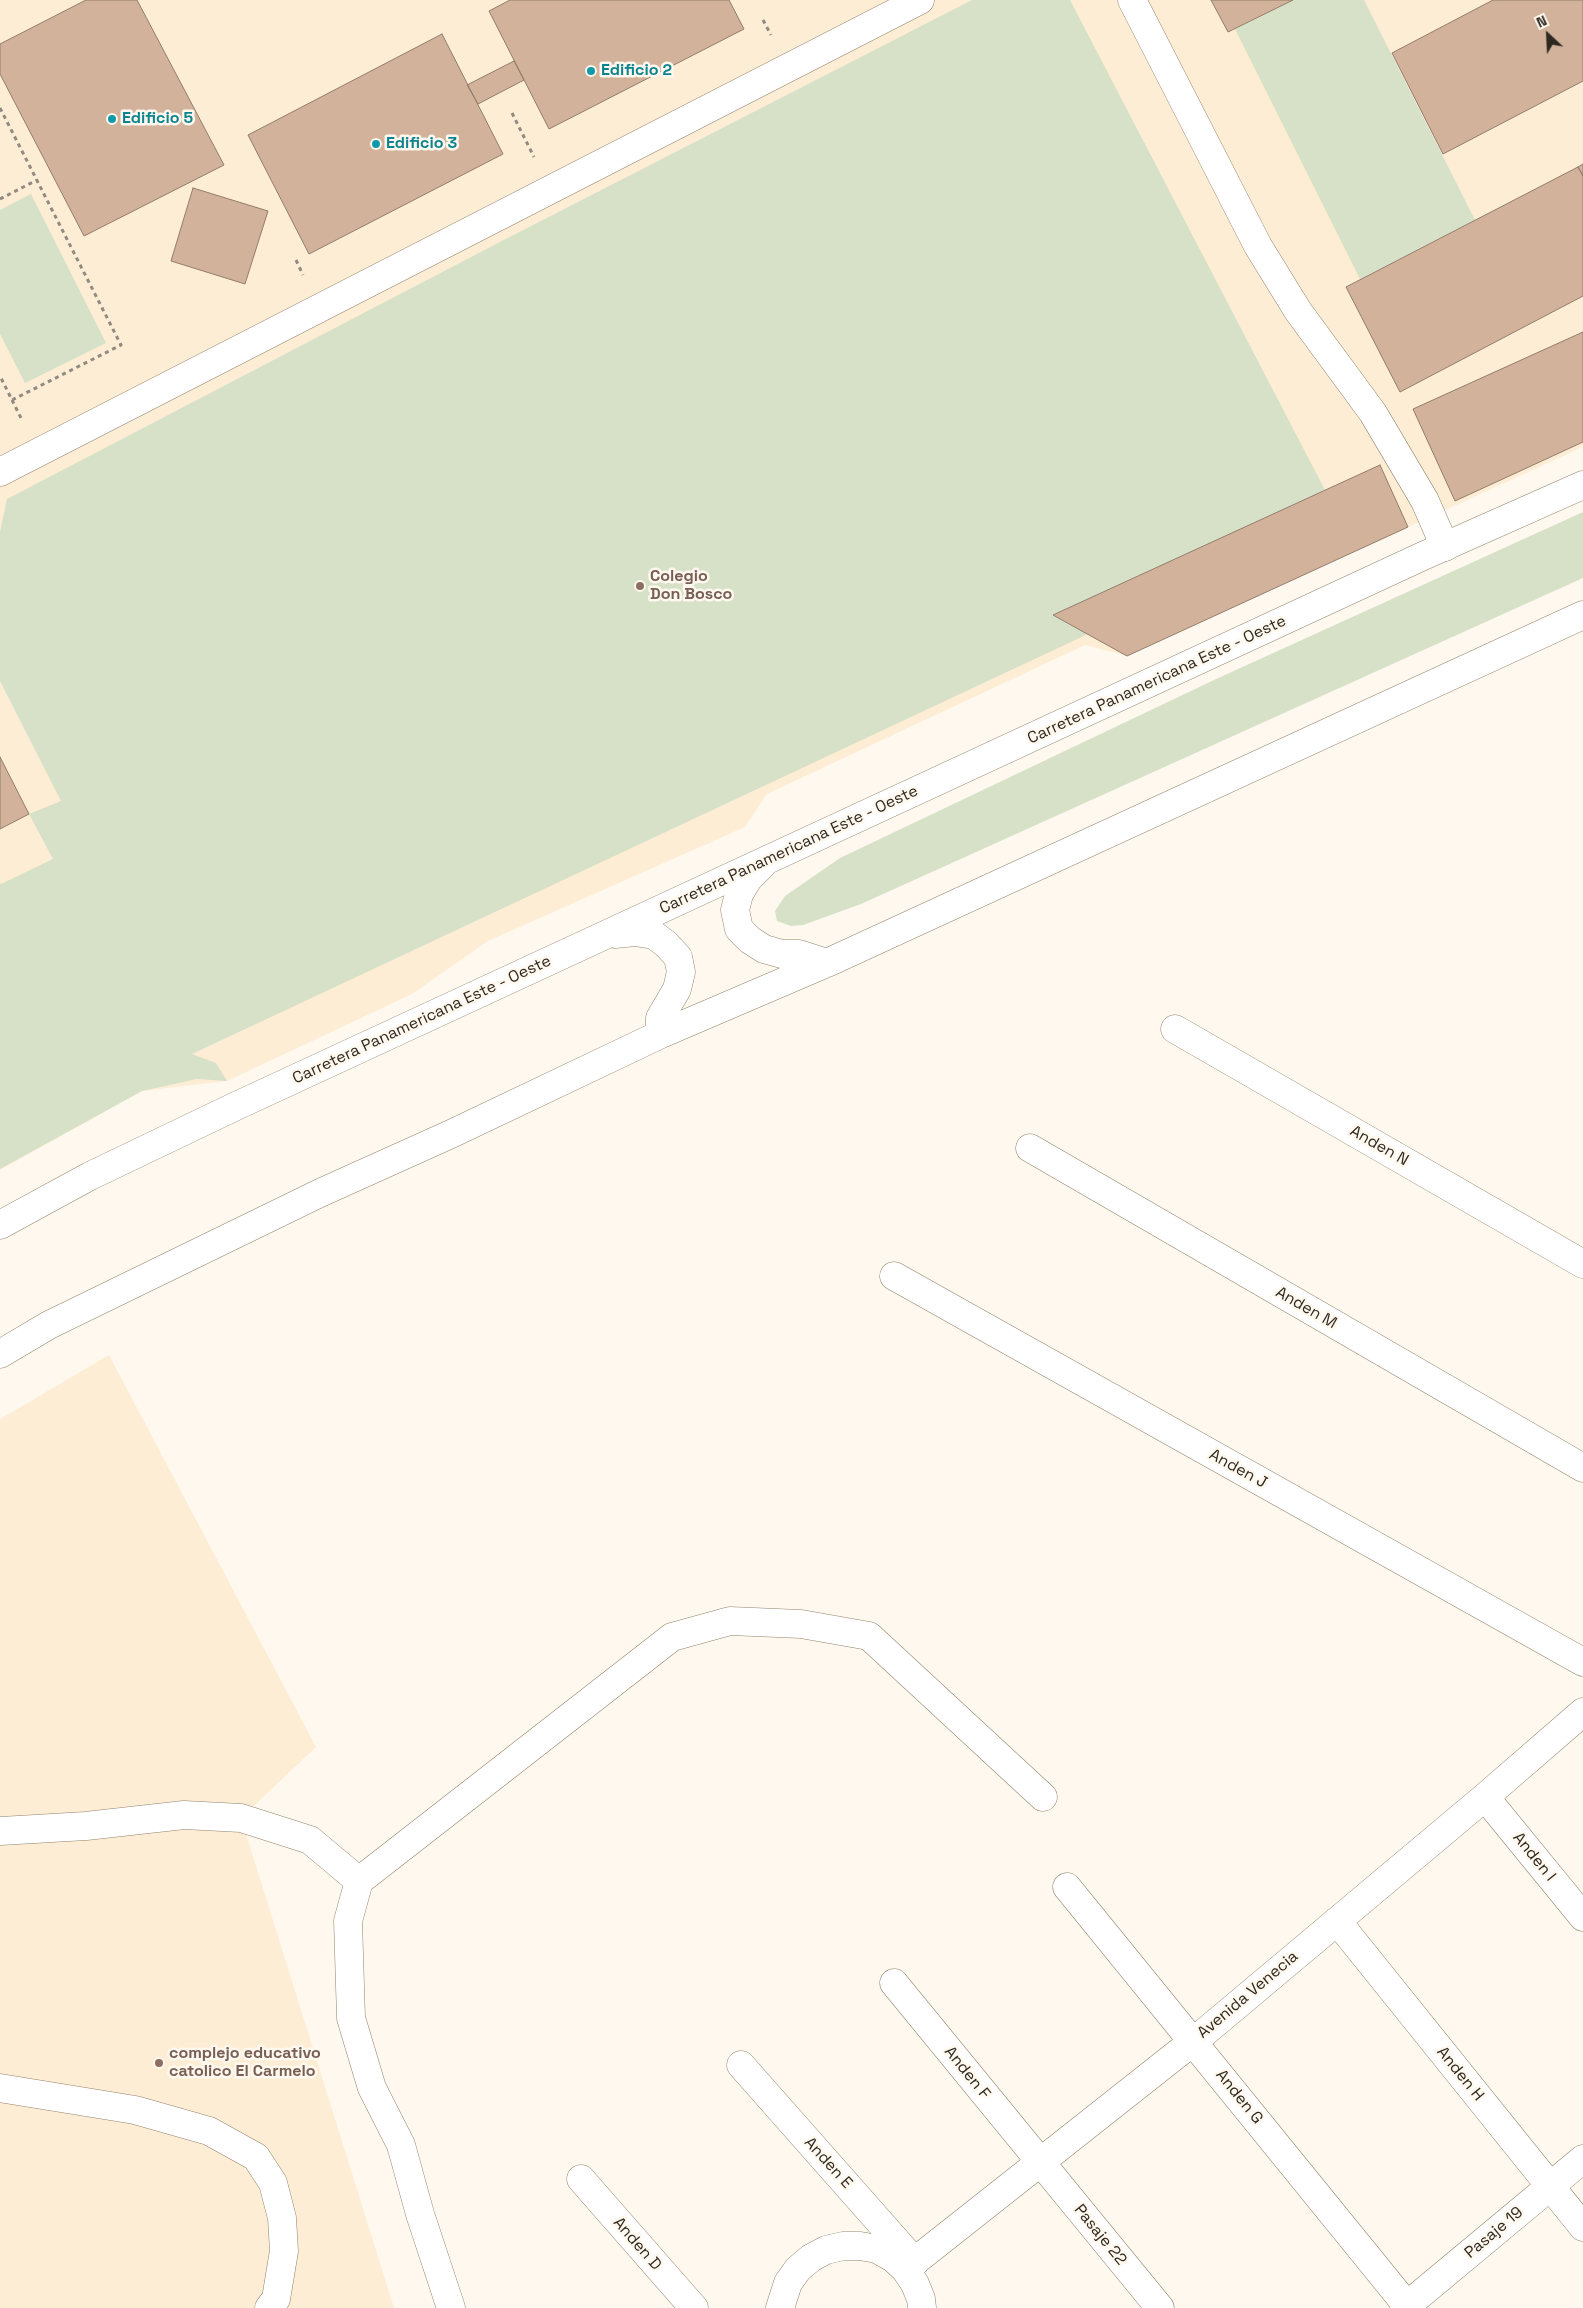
<!DOCTYPE html>
<html>
<head>
<meta charset="utf-8">
<style>
  body { margin:0 }
  #map { position:relative; width:1583px; height:2308px; overflow:hidden; background:#fef8ee; font-family:"Space Grotesk",sans-serif }
  canvas { display:block }
  .north { position:absolute; left:1523px; top:10px; width:50px; height:50px; -webkit-text-stroke:4px #fef8ee; paint-order:stroke; rotate:335deg; font-size:14px; font-weight:700; line-height:20px; text-align:center; color:#2e2820 }
  .north::after { content:''; display:block; margin:auto; width:18px; height:22px; background:#2e2820; clip-path:polygon(50% 0,100% 100%,50% 72%,0 100%) }
</style>
</head>
<body>
<div id="map">
<canvas width="1583" height="2308"></canvas>
<div class="north">N</div>
</div>
<script>
const c = document.querySelector('canvas').getContext('2d');
c.lineJoin = 'round';
function fillPath(path, color) {
  c.fillStyle = color;
  c.fill(path, 'evenodd');
}
function poly(rows) {
  const path = new Path2D();
  for (const r of rows) {
    path.moveTo(r[0], r[1]);
    for (let i = 2; i < r.length; i += 2) path.lineTo(r[i], r[i + 1]);
  }
  return path;
}
function strokePath(path, color, width, dash) {
  c.strokeStyle = color;
  c.lineWidth = width;
  c.lineCap = dash ? 'butt' : 'round';
  c.setLineDash(dash || []);
  c.stroke(path);
}
function drawText(font, color, halo, rows, align = 'center') {
  c.font = font + ' "Space Grotesk",sans-serif';
  c.lineWidth = 5;
  c.setLineDash([]);
  c.textBaseline = 'middle';
  c.strokeStyle = halo;
  c.fillStyle = color;
  for (const [text, x, y, turn = 0] of rows) {
    c.save();
    c.translate(x, y);
    c.rotate((+turn || 0) * Math.PI / 180);
    c.textAlign = isNaN(turn) ? turn : align;
    if (halo) c.strokeText(text, 0, 0);
    c.fillText(text, 0, 0);
    c.restore();
  }
}
const built = poly([
  [0,0,1583,0,1583,447,1127,656,1085,645,767,794,745,827,488,941,412,994,227,1081,142,1091,0,1170],
  [109,1355,316,1747,241,1818,394,2308,0,2308,0,1419]
]);
const green = poly([
  [972,0,1070,0,1325,490,1053,615,1088,634,192,1054,216,1063,227,1081,197,1079,142,1091,0,1169,0,883,1,884,53,859,29,814,61,801,0,681,0,532,7,499,496,244],
  [1293,0,1364,0,1475,220,1360,279,1235,29],
  [31,194,106,343,25,383,0,334,0,210],
  [1583,512,1583,578,861,904,803,925,791,926,777,921,775,911,785,896,840,858,1214,680]
]);
const building = poly([
  [86,0,137,0,224,165,84,236,0,74,0,44,86,0],
  [510,0,729,0,744,29,549,129,489,11,510,0],
  [1211,0,1293,0,1228,32,1211,0],
  [1493,0,1583,0,1583,81,1443,154,1392,53,1493,0],
  [442,34,503,154,309,254,248,135,442,34],
  [514,61,524,80,478,104,467,85,514,61],
  [1583,164,1583,176,1578,167,1583,164],
  [1578,167,1583,176,1583,296,1400,392,1346,287,1578,167],
  [193,188,268,211,245,284,171,261,193,188],
  [1583,332,1583,442,1455,501,1413,409,1583,332],
  [1380,465,1408,527,1127,656,1053,615,1380,465],
  [0,757,29,814,0,829,0,757]
]);
const path = poly([
  [763,20,771,35],
  [0,108,121,345,12,400,0,376],
  [512,113,534,157],
  [0,199,37,180],
  [296,260,303,275],
  [12,400,22,420]
]);
const minor = poly([
  [1132,0,1258,246,1298,311,1373,413,1425,501,1445,547],
  [0,472,920,0],
  [1175,1029,1583,1264],
  [1030,1148,1583,1468],
  [894,1276,1583,1662],
  [1485,1797,1583,1917],
  [0,1831,86,1826,184,1815,241,1818,310,1840,359,1881],
  [1067,1887,1409,2308],
  [1337,1921,1583,2227],
  [894,1983,1160,2308],
  [741,2065,915,2262],
  [0,2088,135,2110,209,2131,256,2157,273,2183,282,2218,284,2251,276,2299,269,2308],
  [581,2179,694,2308],
  [905,2269,1205,2032,1485,1797,1583,1712],
  [451,2308,420,2214,401,2145,372,2088,351,2018,348,1921,359,1881,672,1637,730,1621,801,1624,869,1636,1043,1797],
  [780,2308,788,2283,798,2269,811,2258,826,2250,843,2246,860,2246,877,2249,893,2258,905,2269,915,2284,921,2299,922,2308],
  [1404,2308,1583,2159]
]);
const highway = poly([
  [762,865,748,879,739,894,735,910,739,929,750,940,764,949,782,954,799,954,827,963],
  [615,934,635,932,654,935,666,944,678,957,681,972,677,989,660,1018,659,1035],
  [0,1225,90,1176,234,1107,1423,556,1583,485],
  [0,1354,49,1325,320,1193,451,1134,659,1035,827,963,1583,615]
]);
const markers = [
  [591,71,5,"#0f9aa8"],
  [112,119,5,"#0f9aa8"],
  [376,144,5,"#0f9aa8"],
  [640,586,5,"#8d6e63"],
  [159,2063,5,"#8d6e63"]
];
const cultureNames = [
  ["Edificio 2",601,71],
  ["Edificio 5",122,119],
  ["Edificio 3",386,144]
];
const educationNames = [
  ["Colegio",650,577],
  ["Don Bosco",650,595],
  ["complejo educativo",169,2054],
  ["catolico El Carmelo",169,2072]
];
const streetNames = [
  ["Carretera Panamericana Este - Oeste",1157,680,-25],
  ["Carretera Panamericana Este - Oeste",789,850,-25],
  ["Carretera Panamericana Este - Oeste",422,1020,-25],
  ["Anden N",1379,1146,30],
  ["Anden M",1306,1308,30],
  ["Anden J",1238,1469,29],
  ["Anden I",1534,1857,51],
  ["Avenida Venecia",1248,1995,-40],
  ["Anden F",967,2073,51],
  ["Anden H",1460,2074,51],
  ["Anden G",1239,2097,51],
  ["Anden E",828,2163,48],
  ["Pasaje 19",1494,2233,-40],
  ["Pasaje 22",1100,2235,51],
  ["Anden D",637,2244,49]
];
fillPath(built, '#feedd5');
fillPath(green, '#d6e1c8');
fillPath(building, '#d2b29a');
strokePath(building, '#927d6d', 1);
strokePath(minor, '#92836e', 29);
strokePath(highway, '#92836e', 29);
strokePath(path, '#908a81', 3, [4, 4]);
strokePath(minor, '#fff', 28);
strokePath(highway, '#fff', 28);
for (const [x, y, r, color] of markers) {
  const dot = new Path2D();
  dot.arc(x, y, r, 0, 2 * Math.PI);
  c.fillStyle = color;
  c.fill(dot);
  strokePath(dot, '#fef8ee', 2);
}
drawText('bold 16px', '#0d838f', '#fef8ee', cultureNames, 'left');
drawText('bold 16px', '#785e54', '#fef8ee', educationNames, 'left');
drawText('16px', '#2e2820', '#fef8ee', streetNames);
</script>
</body>
</html>
